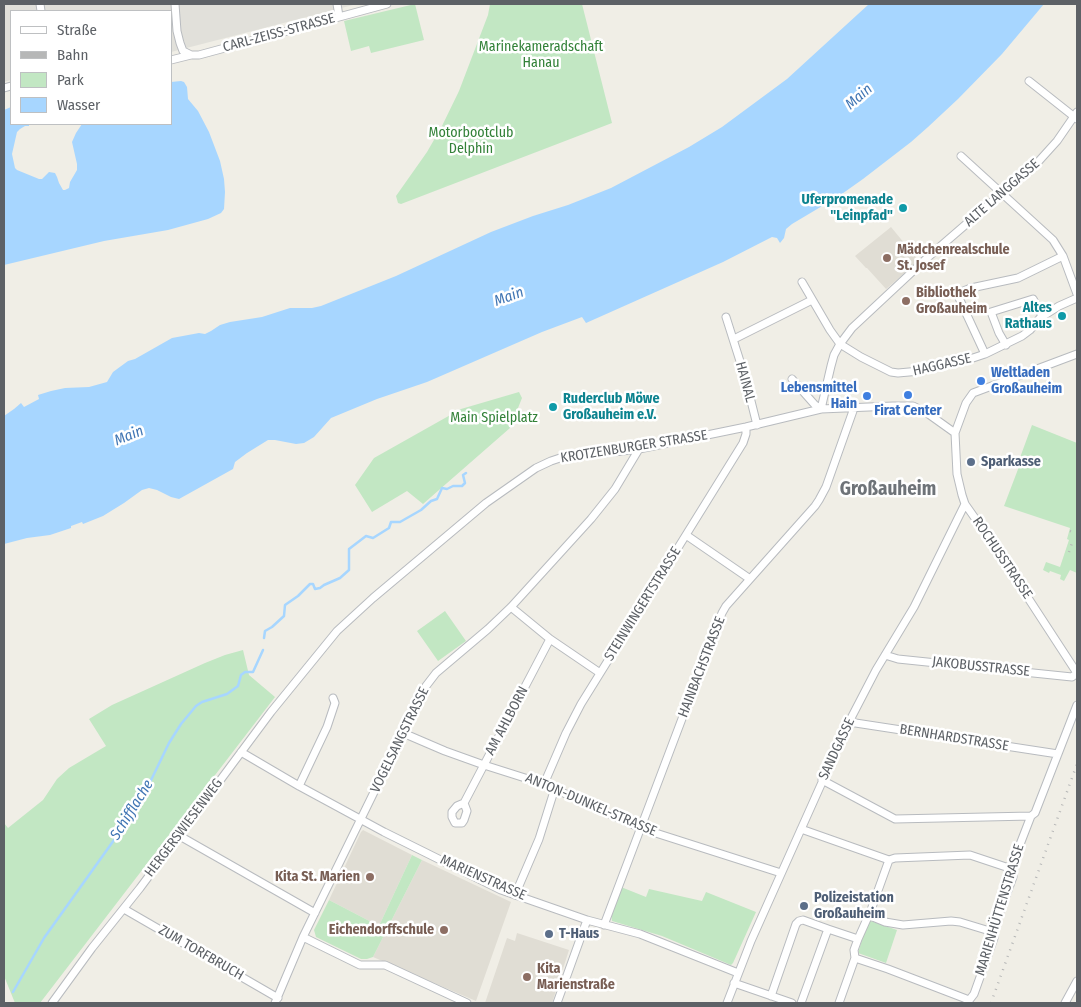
<!DOCTYPE html>
<html>
<head>
<meta charset="utf-8">
<style>
  body { margin:0 }
  #map { position:relative; width:1081px; height:1007px; overflow:hidden; background:#f0eee6; font-family:"Fira Sans Condensed",sans-serif }
  canvas { display:block }
  .frame { position:absolute; inset:0; border:5px solid #5d6166; pointer-events:none }
  .legend { position:absolute; left:10px; top:10px; width:162px; height:115px; box-sizing:border-box; background:#fff; border:1px solid #bec0c2; margin:0; padding:6px 9px; list-style:none; font-size:15px; color:#5d6166 }
  .legend li { display:flex; align-items:center; gap:10px; height:25px }
  .legend b { width:25px; border:1px solid #bec0c2 }
</style>
</head>
<body>
<div id="map">
<canvas width="1081" height="1007"></canvas>
<div class="frame"></div>
<ul class="legend">
<li><b style="height:6px;background:#fff"></b>Straße</li>
<li><b style="height:6px;background:#b6b7b7"></b>Bahn</li>
<li><b style="height:14px;background:#c2e7c3"></b>Park</li>
<li><b style="height:14px;background:#a7d6ff"></b>Wasser</li>
</ul>
</div>
<script>
const c = document.querySelector('canvas').getContext('2d');
c.lineJoin = 'round';
function fillPath(path, color) {
  c.fillStyle = color;
  c.fill(path, 'evenodd');
}
function poly(rows) {
  const path = new Path2D();
  for (const r of rows) {
    path.moveTo(r[0], r[1]);
    for (let i = 2; i < r.length; i += 2) path.lineTo(r[i], r[i + 1]);
  }
  return path;
}
function strokePath(path, color, width, dash) {
  c.strokeStyle = color;
  c.lineWidth = width;
  c.lineCap = dash ? 'butt' : 'round';
  c.setLineDash(dash || []);
  c.stroke(path);
}
function drawText(font, color, halo, rows, align = 'center') {
  c.font = font + ' "Fira Sans Condensed",sans-serif';
  c.lineWidth = 5;
  c.setLineDash([]);
  c.textBaseline = 'middle';
  c.strokeStyle = halo;
  c.fillStyle = color;
  for (const [text, x, y, turn = 0] of rows) {
    c.save();
    c.translate(x, y);
    c.rotate((+turn || 0) * Math.PI / 180);
    c.textAlign = isNaN(turn) ? turn : align;
    if (halo) c.strokeText(text, 0, 0);
    c.fillText(text, 0, 0);
    c.restore();
  }
}
const industrial = poly([
  [4,4,357,4,171,52,171,11,11,11,11,80,4,82]
]);
const education = poly([
  [891,227,919,261,886,289,867,268,866,268,855,256],
  [363,830,412,855,379,926,329,900,361,832],
  [422,860,511,902,476,1001,373,957],
  [517,933,569,950,552,1003,485,1003,507,938,515,941]
]);
const green = poly([
  [415,4,424,40,371,53,369,46,351,51,344,21],
  [490,4,582,4,612,123,401,204,398,203,396,196,427,152,442,126,459,91,488,15],
  [519,392,522,398,510,428,423,504,407,491,372,512,355,485,374,458,461,409],
  [1032,425,1077,443,1077,573,1070,570,1064,581,1060,579,1061,575,1050,571,1049,573,1043,570,1046,562,1060,567,1069,540,1067,539,1070,528,1004,506,1020,464,1018,463],
  [445,611,466,641,438,661,417,631],
  [243,650,249,675,275,697,40,1003,15,1003,4,976,4,823,8,828,43,800,57,779,69,768,106,746,89,719,112,705,205,663,225,655],
  [412,855,422,860,373,957,367,959,361,959,316,937,314,930,329,900,379,926],
  [621,887,646,897,649,889,702,901,706,892,756,912,733,963,731,965,662,936,612,921,611,914],
  [868,920,897,930,886,963,858,953]
]);
const water = poly([
  [869,4,1044,4,1002,54,958,99,928,127,911,142,863,179,839,196,792,224,786,229,784,238,780,243,777,238,772,237,723,262,586,323,582,317,542,332,427,382,377,399,331,418,314,437,304,443,296,444,275,440,268,440,247,453,235,462,233,469,179,499,171,497,157,490,149,488,142,490,124,503,103,516,83,524,82,522,71,526,71,528,50,535,27,538,4,544,4,416,14,409,21,403,24,407,39,399,38,395,51,391,65,388,89,387,107,382,113,372,128,361,135,359,172,338,199,333,205,334,211,331,220,325,230,322,262,317,290,308,312,308,321,306,396,276,491,232,533,216,568,205,611,188,689,147,722,127,787,79],
  [181,81,184,82,187,87,188,99,198,111,209,132,220,161,224,179,225,192,224,209,221,213,208,219,168,230,104,241,4,265,4,110,11,107,11,124,29,124,29,126,25,126,20,129,17,132,12,154,15,168,17,170,39,179,42,179,49,172,55,173,57,177,59,183,63,190,65,190,69,188,70,182,77,170,77,164,72,142,76,133,82,124,171,124,171,82]
]);
const stream = poly([
  [264,638,265,631,272,627,284,616,285,605,298,596,310,584,313,584,315,589,320,588,324,585,340,578,349,570,349,549,366,536,373,538,389,528,391,522,400,522,421,510,431,501,437,499,442,488,447,489,453,486,462,486,465,483,463,475,466,473],
  [13,992,44,938,139,805,169,743,181,724,196,706,202,702,227,694,238,686,241,675,245,672,253,672,263,650]
]);
const minor = poly([
  [40,4,41,11],
  [175,4,177,31,180,43,183,51,191,55],
  [337,4,339,16],
  [171,60,191,55,199,55,387,4],
  [1029,81,1077,119],
  [4,88,11,86],
  [961,156,1053,240,1063,256,1077,294],
  [802,282,830,330,840,344,861,357,891,372,898,373,920,371,973,358,985,354,1022,336,1030,330,1040,318,1059,306,1077,298],
  [726,317,745,377,757,425],
  [734,339,812,300],
  [1006,345,999,333,991,312,1033,299,1043,317],
  [985,354,959,298,959,293,971,288,1018,278,1063,256],
  [1077,354,973,393,966,403,955,433,957,474,962,495,965,504,989,538,1077,673],
  [792,379,815,405,821,409],
  [821,409,831,366,834,355,840,344,852,328,927,258,1038,162,1057,141,1077,112],
  [686,535,750,579],
  [511,607,550,639,600,673],
  [885,655,898,659,1072,677,1077,673],
  [849,722,1058,754],
  [403,733,445,751,484,765,544,784,640,828,781,873],
  [241,752,299,786,384,832,501,890,587,920,640,934,738,973],
  [822,780,895,819,1031,816,1035,813,1077,705],
  [544,784,566,733,581,704,743,443,746,434,746,427],
  [299,786,327,727,335,703,333,698],
  [464,803,467,811,464,820,462,823,455,823,452,817,452,812,457,806,464,803,550,639],
  [801,829,889,860,895,858,970,855,1012,869],
  [178,835,315,913],
  [515,895,539,839,555,788],
  [124,909,278,998],
  [868,915,885,922,903,925,951,921,960,922,993,932],
  [604,925,722,613,726,606,815,506,819,500,826,487,854,408],
  [303,937,360,965,385,965,467,1003],
  [855,958,888,969,969,1000],
  [734,983,792,1003],
  [771,996,796,924,799,921,803,920,828,929,858,939],
  [52,1003,92,948,140,888,271,712,337,631,373,598,486,503,536,468,551,461,566,456,597,454,639,449,746,427,821,409,893,406,913,406,927,413,955,433],
  [275,1003,303,937,426,686,436,673,488,629,511,607,591,519,615,489,639,449],
  [557,1003,587,920],
  [727,1003,751,941,849,722,876,670,914,607,965,504],
  [801,1003,828,929],
  [839,1003,855,958,854,950,858,939,871,910,889,860],
  [967,1003,974,994,994,938,994,928,1013,877,1012,865,1031,816],
  [1065,1003,1077,981]
]);
const rail = poly([
  [1070,531,1077,534],
  [1069,552,1072,543],
  [991,1003,1077,764]
]);
const markers = [
  [903,208,5,"#0f9aa8"],
  [887,258,5,"#8d6e63"],
  [906,301,5,"#8d6e63"],
  [1062,316,5,"#0f9aa8"],
  [981,381,5,"#3f7fe0"],
  [908,395,5,"#3f7fe0"],
  [867,396,5,"#3f7fe0"],
  [553,407,5,"#0f9aa8"],
  [971,462,5,"#5c6f8a"],
  [370,877,5,"#8d6e63"],
  [804,906,5,"#5c6f8a"],
  [444,930,5,"#8d6e63"],
  [549,934,5,"#5c6f8a"],
  [527,977,5,"#8d6e63"]
];
const streetNames = [
  ["CARL-ZEISS-STRASSE",279,33,-15],
  ["ALTE LANGGASSE",1002,193,-41],
  ["HAGGASSE",942,365,-13],
  ["HAINAL",745,382,75],
  ["KROTZENBURGER STRASSE",634,447,-9],
  ["ROCHUSSTRASSE",1002,558,56],
  ["STEINWINGERTSTRASSE",643,604,-58],
  ["HAINBACHSTRASSE",702,667,-69],
  ["JAKOBUSSTRASSE",981,667,6],
  ["AM AHLBORN",507,721,-62],
  ["BERNHARDSTRASSE",954,738,9],
  ["VOGELSANGSTRASSE",400,740,-64],
  ["SANDGASSE",837,749,-65],
  ["ANTON-DUNKEL-STRASSE",591,805,23],
  ["HERGERSWIESENWEG",184,828,-53],
  ["MARIENSTRASSE",483,878,24],
  ["MARIENHÜTTENSTRASSE",1000,910,-73],
  ["ZUM TORFBRUCH",201,953,30]
];
const parkNames = [
  ["Marinekameradschaft",541,47],
  ["Hanau",541,63],
  ["Motorbootclub",471,133],
  ["Delphin",471,149],
  ["Main Spielplatz",494,418]
];
const cultureNames = [
  ["Uferpromenade",893,200],
  ["\"Leinpfad\"",893,216],
  ["Altes",1052,308],
  ["Rathaus",1052,324],
  ["Ruderclub Möwe",563,399,"left"],
  ["Großauheim e.V.",563,415,"left"]
];
const educationNames = [
  ["Mädchenrealschule",897,250],
  ["St. Josef",897,266],
  ["Bibliothek",916,293],
  ["Großauheim",916,309],
  ["Kita St. Marien",360,877,"right"],
  ["Eichendorffschule",434,930,"right"],
  ["Kita",537,969],
  ["Marienstraße",537,985]
];
const shopNames = [
  ["Weltladen",991,373],
  ["Großauheim",991,389],
  ["Lebensmittel",857,388,"right"],
  ["Hain",857,404,"right"],
  ["Firat Center",908,411,"center"]
];
const serviceNames = [
  ["Sparkasse",981,462],
  ["Polizeistation",814,898],
  ["Großauheim",814,914],
  ["T-Haus",559,934]
];
const waterNames = [
  ["Main",859,97,-41],
  ["Main",509,297,-20],
  ["Main",129,436,-22],
  ["Schifflache",132,810,-58]
];
const districtNames = [
  ["Großauheim",888,490]
];
fillPath(industrial, '#e1e0da');
fillPath(education, '#e0ddd4');
fillPath(green, '#c2e7c3');
fillPath(water, '#a7d6ff');
strokePath(stream, '#a7d6ff', 2.5);
strokePath(minor, '#b8bbbf', 9);
strokePath(minor, '#fff', 7);
strokePath(rail, '#b6b7b7', 2.5, [1, 6]);
for (const [x, y, r, color] of markers) {
  const dot = new Path2D();
  dot.arc(x, y, r, 0, 2 * Math.PI);
  c.fillStyle = color;
  c.fill(dot);
  strokePath(dot, '#fff', 2);
}
drawText('14px', '#5d6166', '#fff', streetNames);
drawText('14px', '#328138', '#fff', parkNames);
drawText('bold 14px', '#0d838f', '#fff', cultureNames, 'right');
drawText('bold 14px', '#785e54', '#fff', educationNames, 'left');
drawText('bold 14px', '#366cbe', '#fff', shopNames, 'left');
drawText('bold 14px', '#4e5e75', '#fff', serviceNames, 'left');
drawText('italic 15px', '#4176b4', '#fff', waterNames);
drawText('bold 19px', '#6e7378', '#fff', districtNames);
</script>
</body>
</html>
